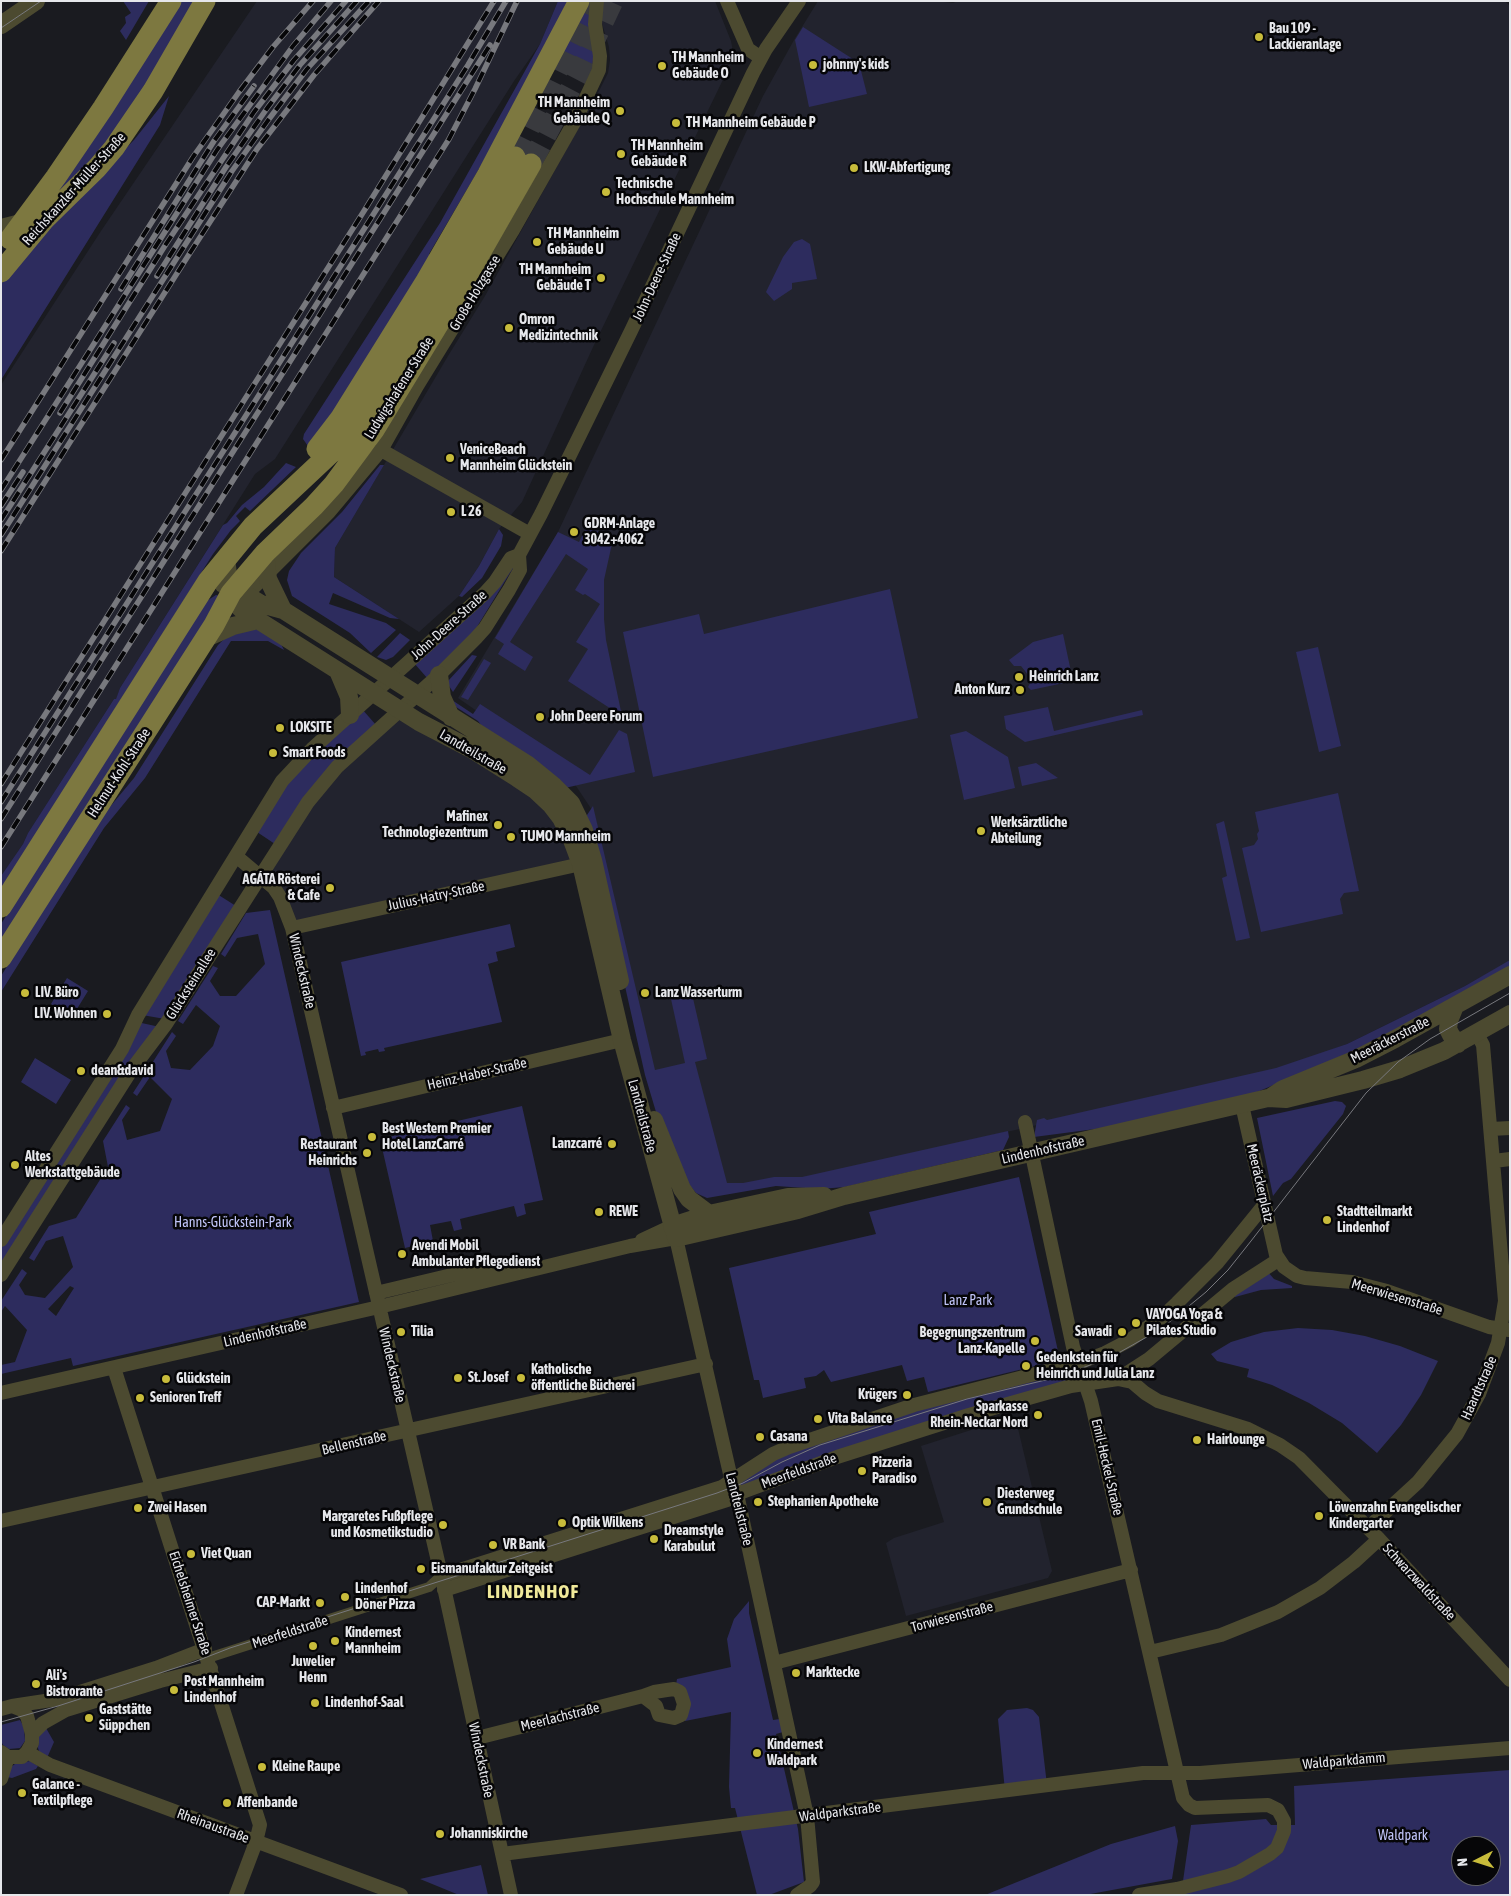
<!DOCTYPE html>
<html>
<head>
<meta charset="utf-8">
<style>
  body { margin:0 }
  #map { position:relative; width:1511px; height:1896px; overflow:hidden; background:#1a1b20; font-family:"Asap Condensed",sans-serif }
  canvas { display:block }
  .frame { position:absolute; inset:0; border:2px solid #e6e7eb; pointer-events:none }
  .north { position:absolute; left:1451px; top:1836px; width:50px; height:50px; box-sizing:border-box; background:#060608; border:1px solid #606063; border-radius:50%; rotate:265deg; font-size:14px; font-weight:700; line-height:20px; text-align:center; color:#e6e7eb }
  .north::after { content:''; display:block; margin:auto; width:18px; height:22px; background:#c7bb3b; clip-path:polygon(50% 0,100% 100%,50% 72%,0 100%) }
</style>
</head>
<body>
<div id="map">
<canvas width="1511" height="1896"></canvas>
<div class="frame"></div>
<div class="north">N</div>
</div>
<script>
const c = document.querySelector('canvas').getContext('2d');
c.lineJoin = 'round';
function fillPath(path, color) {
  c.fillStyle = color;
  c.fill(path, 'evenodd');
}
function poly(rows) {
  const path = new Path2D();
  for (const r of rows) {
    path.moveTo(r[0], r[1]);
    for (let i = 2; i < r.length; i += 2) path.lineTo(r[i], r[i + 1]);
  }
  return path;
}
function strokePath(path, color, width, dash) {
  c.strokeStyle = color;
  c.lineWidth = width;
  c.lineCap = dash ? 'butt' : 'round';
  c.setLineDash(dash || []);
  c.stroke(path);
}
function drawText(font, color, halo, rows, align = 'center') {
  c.font = font + ' "Asap Condensed",sans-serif';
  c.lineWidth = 5;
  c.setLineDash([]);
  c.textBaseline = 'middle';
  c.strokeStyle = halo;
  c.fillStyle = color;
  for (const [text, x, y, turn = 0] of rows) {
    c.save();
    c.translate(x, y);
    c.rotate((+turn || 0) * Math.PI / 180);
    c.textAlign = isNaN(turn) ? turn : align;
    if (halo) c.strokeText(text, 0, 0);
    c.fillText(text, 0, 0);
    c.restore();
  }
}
const built = poly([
  [257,1,558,1,540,44,514,81,275,459,255,474,120,688,116,700,114,699,28,833,23,844,1,876,1,385,101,231],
  [605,1,715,1,731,41,734,57,594,345,522,502,499,529,479,566,459,596,419,632,334,577,335,548,448,356,485,296,600,89,608,73,610,60,609,47,601,20],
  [818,1,935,1,953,3,958,1,1505,1,1510,6,1510,961,1465,986,1347,1044,1276,1071,803,1178,716,1191,653,1070,594,813,574,783,552,763,458,698,558,532,763,96,794,40],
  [402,716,543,801,577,861,294,924,265,873,320,792],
  [1015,1416,1052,1571,1048,1578,906,1616,886,1543,894,1538,944,1522,921,1446]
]);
const green = poly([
  [123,1,149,1,126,40,120,31,126,23,125,17,131,13],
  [179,1,196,1,142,96,91,163,54,195],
  [558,1,573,1,536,72,429,254,433,257,310,449,303,439,304,434,440,223,540,44],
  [585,1,592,1,594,42,592,76,556,58],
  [803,27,859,63,867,94,809,107,795,40],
  [169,96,160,125,1,380,1,284,44,232,134,140],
  [802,239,810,244,817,279,792,283,792,289,774,301,766,292,783,257,794,242],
  [286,463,296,467,250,511,245,507,236,516,240,521,231,530,213,554,1,889,1,876,23,844,28,833,114,699,116,699,120,688,223,525,227,523,242,505,264,487],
  [380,465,384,465,335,548,334,577,399,619,390,618,333,593,329,604,386,623,396,630,371,653,350,633,292,596,287,580,289,571,301,553,342,512],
  [587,526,613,539,604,580,604,619,606,640,622,716,568,681,588,649,576,642,600,604,585,594,583,595,575,590,588,569,566,554,510,642,533,657,525,671,498,654,504,644,495,638,558,532,579,542],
  [499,529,503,535,501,546,482,578,462,597,459,596,479,566],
  [514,562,516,564,510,573,472,635,428,679,414,663],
  [890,589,918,718,653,777,623,632,699,614,704,634],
  [216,595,221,596,1,941,1,924,187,630,205,602],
  [255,629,264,631,280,642,284,650,268,641,231,641,145,778,104,828,1,992,1,976,99,820,134,778,218,645,227,636],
  [400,633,410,640,393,657,386,660,377,657],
  [1063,634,1073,681,1031,690,1028,687,1030,683,1030,678,1025,671,1021,666,1014,666,1009,660,1033,642],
  [1318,647,1341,746,1319,752,1296,652],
  [472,655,477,656,453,692,449,686,448,681],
  [484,659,491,663,468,700,461,697],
  [452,700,473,714,480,704,590,775,619,730,627,734,635,772,565,788,484,729,478,721,456,707],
  [1048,707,1054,731,1142,710,1143,715,1025,742,1006,729,1004,716],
  [362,709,376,725,275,844,257,832,285,785],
  [966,731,1008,757,1015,788,964,800,950,735],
  [1036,763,1058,778,1022,786,1018,767],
  [1338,793,1359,891,1344,893,1340,899,1343,914,1261,932,1242,848,1254,845,1258,839,1257,834,1259,831,1255,812],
  [593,806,655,1070,685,1063,671,999,692,994,707,1059,695,1062,727,1183,743,1183,774,1177,802,1177,1008,1131,1009,1137,1003,1150,845,1187,820,1189,776,1186,707,1198,696,1193,683,1177,656,1112,645,1075,590,831,585,818],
  [1224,821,1250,938,1236,941,1222,878,1227,876,1216,824],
  [217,894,236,906,165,1019,142,1015],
  [270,910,359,1302,73,1366,71,1358,1,1374,1,1365,15,1362,27,1330,5,1306,1,1312,1,1301,22,1269,27,1273,19,1285,25,1295,45,1298,73,1267,63,1236,46,1241,34,1261,29,1258,49,1226,76,1218,108,1167,103,1141,126,1105,130,1108,122,1120,127,1140,160,1131,172,1099,150,1077,137,1096,133,1093,172,1032,176,1036,166,1051,171,1068,190,1070,213,1046,220,1026,196,1005,183,1024,178,1021,213,966,218,968,210,981,220,996,236,996,265,964,258,934,237,938,225,957,221,954,246,913],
  [70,1286,74,1288,56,1316,48,1309],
  [510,924,515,947,496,952,498,961,488,964,502,1022,384,1048,385,1051,379,1052,378,1049,365,1052,366,1055,361,1056,341,962],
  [1510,960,1510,972,1356,1050,1243,1098,1141,1123,1034,1137,1037,1120,1044,1118,1047,1120,1276,1068,1347,1044,1465,986],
  [67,978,88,991,72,1017,51,1004],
  [137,1022,160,1027,1,1269,1,1247,122,1057],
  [35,1058,71,1080,56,1104,21,1082],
  [1335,1101,1342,1102,1346,1106,1343,1114,1291,1179,1283,1183,1273,1196,1257,1118],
  [522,1106,543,1200,524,1204,526,1214,517,1217,514,1206,460,1219,462,1229,454,1231,451,1221,430,1225,433,1241,405,1248,380,1139],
  [1019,1177,1060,1360,928,1392,924,1377,907,1381,902,1365,831,1382,824,1370,816,1376,804,1378,806,1388,763,1398,759,1380,754,1380,729,1268,876,1234,869,1212],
  [1267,1271,1274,1279,1292,1286,1292,1288,1261,1290,1235,1297,1234,1295],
  [1298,1328,1332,1330,1365,1336,1400,1346,1438,1361,1421,1395,1401,1425,1377,1453,1342,1423,1309,1403,1272,1385,1247,1377,1249,1369,1217,1361,1211,1354,1231,1342,1264,1332],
  [1080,1370,1087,1384,737,1494,732,1480,757,1465,914,1405,1062,1376],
  [749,1601,749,1613,773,1720,780,1719,783,1732,776,1734,798,1829,804,1882,769,1895,757,1895,735,1808,731,1808,729,1787,731,1712,685,1721,676,1685,677,1679,731,1667,727,1639,734,1619],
  [1027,1708,1033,1710,1039,1717,1047,1785,1005,1791,998,1719,1007,1710],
  [20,1720,24,1727,25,1741,20,1748,9,1749,3,1745,1,1741,1,1725],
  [46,1728,54,1742,47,1758,40,1754,38,1748,39,1733],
  [30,1761,38,1766,36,1769,12,1778,7,1777,11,1767,15,1764],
  [1510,1770,1510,1895,1181,1895,1191,1825,1266,1819,1271,1825,1295,1825,1294,1786],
  [1461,1846,1491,1846,1491,1876,1461,1876],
  [1175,1826,1178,1841,1172,1879,1085,1895,985,1895,1111,1844],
  [481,1865,488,1895,459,1895,420,1879]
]);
const primaryTunnel = poly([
  [515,157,592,1],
  [531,164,580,71,613,1]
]);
const pedestrian = poly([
  [208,1658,429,1587,441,1576]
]);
const minor = poly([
  [727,1,748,49,761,58],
  [1,226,24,220],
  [381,450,530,534],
  [240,601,329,512,381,450,417,386,513,230,576,119,599,70,600,56,595,24,597,1],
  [236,856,274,888,280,897,292,928,443,1583,511,1895],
  [292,928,581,864],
  [1242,1105,1276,1255,1284,1267,1297,1276,1305,1278,1352,1282,1387,1291,1489,1327,1509,1330],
  [333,1108,622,1040],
  [1025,1122,1073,1347,1091,1401,1183,1798,1189,1805,1195,1808,1268,1805,1278,1810,1284,1821,1284,1831,1277,1848,1270,1854,1239,1872,1228,1876,1177,1889,1139,1895],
  [1491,1129,1510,1128],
  [1494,1161,1510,1159],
  [1,1240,122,1049,138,1015,282,781,312,749,485,593,495,582,511,558,519,555],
  [642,1240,672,1226],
  [1,1275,132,1069,166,1024,308,802,337,767,439,675,476,638,485,628,509,590,520,570,519,555,541,514,631,331,753,73,766,49,799,1],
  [376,1293,498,1264,525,1270],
  [114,1368,260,1825,256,1842,236,1895],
  [1118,1379,1132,1382,1145,1393,1158,1401,1248,1429,1280,1445,1299,1458,1379,1539,1510,1680],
  [1,1393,379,1307,630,1246,676,1238,730,1474,737,1494,807,1816,813,1882,810,1886,797,1895],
  [1,1521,706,1364],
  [1368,1528,1418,1482,1457,1434,1479,1394,1498,1343,1505,1301,1483,1045,1477,1034],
  [441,1576,722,1487,773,1454,789,1447,914,1405,1078,1363,1105,1353,1130,1340,1162,1317,1177,1303,1217,1263,1265,1204],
  [444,1590,727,1500,737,1494,837,1457,969,1415,1071,1386,1118,1379,1149,1359,1233,1289,1278,1260],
  [1150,1652,1221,1635,1278,1612,1320,1588,1354,1562,1379,1539],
  [774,1663,1131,1570],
  [12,1706,58,1699,156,1668,205,1649],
  [1,1709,12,1706,22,1710,27,1716,32,1734,32,1743,27,1752,22,1757,8,1757,1,1752],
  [32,1734,43,1723,66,1710,160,1681,211,1668],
  [477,1738,643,1696,656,1706,659,1715,674,1718,681,1715,684,1704,680,1692,674,1689,667,1690,654,1692,643,1696],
  [27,1752,50,1765,401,1895],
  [1,1779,8,1757],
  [502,1854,1143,1773,1200,1773,1510,1748]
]);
const tertiary = poly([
  [1,25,36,1],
  [265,553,268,579,283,610],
  [226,559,230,589,236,604,242,610,419,722,471,749,517,778,535,790,551,805,561,818,572,840,581,864,622,1040,676,1238,798,1210,844,1196,1268,1098,1286,1099,1363,1080,1400,1069,1444,1051,1510,1014],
  [223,584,235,588,261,604,283,610,527,764,554,786,571,803,584,830,593,860,620,981],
  [204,639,233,626,258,620],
  [338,671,349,697,350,715],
  [439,675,442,697,451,717],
  [1455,1006,1449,1021,1448,1029,1451,1035,1458,1044],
  [1271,1097,1283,1089,1356,1059,1395,1039,1510,975],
  [654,1120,682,1189,689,1199,709,1214],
  [672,1226,709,1214,788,1197,824,1196]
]);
const primary = poly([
  [10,239,56,177,103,108,171,1],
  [1,272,44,220,97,168,114,148,153,91,205,1],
  [317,449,340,419,426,281,488,174,579,1],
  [1,907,208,581,253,526,334,450,368,408,464,249,515,157],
  [1,958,214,625,231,593,265,553,314,506,334,484,374,430,456,295,531,164]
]);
const tram = poly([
  [1,28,41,1],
  [1,1722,58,1706,194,1662,230,1648,717,1493,743,1483,782,1462,820,1445,967,1399,1062,1376,1113,1356,1161,1329,1206,1292,1228,1270,1251,1241,1366,1093,1398,1062,1430,1039,1510,993]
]);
const rail = poly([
  [157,276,226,167,268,107,300,65,357,1],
  [121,289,214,141,254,86],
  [60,413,166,244,254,112,294,60,346,1],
  [1,460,193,157,239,92,273,47,313,1],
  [1,490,217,150,293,46,331,1],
  [1,506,23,472],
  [1,520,114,343],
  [1,535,232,171,269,119,307,69,369,1],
  [1,551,188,256,257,149,314,75,379,1],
  [1,784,364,211,494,1],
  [1,802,468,65,506,1],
  [1,819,490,45],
  [1,847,449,139,475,89,517,1]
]);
const markers = [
  [1259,37,5,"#c7bb3b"],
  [813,65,5,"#c7bb3b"],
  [662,66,5,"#c7bb3b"],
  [620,111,5,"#c7bb3b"],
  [676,123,5,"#c7bb3b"],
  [621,154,5,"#c7bb3b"],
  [854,168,5,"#c7bb3b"],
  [606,192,5,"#c7bb3b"],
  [537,242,5,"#c7bb3b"],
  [601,278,5,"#c7bb3b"],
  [509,328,5,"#c7bb3b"],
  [450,458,5,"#c7bb3b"],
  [451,512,5,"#c7bb3b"],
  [574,532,5,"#c7bb3b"],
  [1019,677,5,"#c7bb3b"],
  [1020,690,5,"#c7bb3b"],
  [540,717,5,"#c7bb3b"],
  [280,728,5,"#c7bb3b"],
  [273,753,5,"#c7bb3b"],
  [498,825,5,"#c7bb3b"],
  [981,831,5,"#c7bb3b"],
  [511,837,5,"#c7bb3b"],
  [330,888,5,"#c7bb3b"],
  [25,993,5,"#c7bb3b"],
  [645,993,5,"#c7bb3b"],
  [107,1014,5,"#c7bb3b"],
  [81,1071,5,"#c7bb3b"],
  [372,1137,5,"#c7bb3b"],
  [612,1144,5,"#c7bb3b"],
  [367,1153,5,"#c7bb3b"],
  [15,1165,5,"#c7bb3b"],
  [599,1212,5,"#c7bb3b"],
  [1327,1220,5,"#c7bb3b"],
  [402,1254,5,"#c7bb3b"],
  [1136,1323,5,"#c7bb3b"],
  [401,1332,5,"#c7bb3b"],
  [1122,1332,5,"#c7bb3b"],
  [1035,1341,5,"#c7bb3b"],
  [1026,1366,5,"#c7bb3b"],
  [458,1378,5,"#c7bb3b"],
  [521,1378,5,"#c7bb3b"],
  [166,1379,5,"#c7bb3b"],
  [907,1395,5,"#c7bb3b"],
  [140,1398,5,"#c7bb3b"],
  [1038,1415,5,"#c7bb3b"],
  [818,1419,5,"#c7bb3b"],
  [760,1437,5,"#c7bb3b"],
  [1197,1440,5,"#c7bb3b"],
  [862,1471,5,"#c7bb3b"],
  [758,1502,5,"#c7bb3b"],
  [987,1502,5,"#c7bb3b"],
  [138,1508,5,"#c7bb3b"],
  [1319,1516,5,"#c7bb3b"],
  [562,1523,5,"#c7bb3b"],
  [443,1525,5,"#c7bb3b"],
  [654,1539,5,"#c7bb3b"],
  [493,1545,5,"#c7bb3b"],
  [191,1554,5,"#c7bb3b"],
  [421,1569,5,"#c7bb3b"],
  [345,1597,5,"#c7bb3b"],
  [320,1603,5,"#c7bb3b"],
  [335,1641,5,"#c7bb3b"],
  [313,1646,5,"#c7bb3b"],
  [796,1673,5,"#c7bb3b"],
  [36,1684,5,"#c7bb3b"],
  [174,1690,5,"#c7bb3b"],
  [315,1703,5,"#c7bb3b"],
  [89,1718,5,"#c7bb3b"],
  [757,1753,5,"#c7bb3b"],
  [262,1767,5,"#c7bb3b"],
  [22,1793,5,"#c7bb3b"],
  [227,1803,5,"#c7bb3b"],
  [440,1834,5,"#c7bb3b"]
];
const poiNames = [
  ["Bau 109 -",1269,29],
  ["Lackieranlage",1269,45],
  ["TH Mannheim",672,58],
  ["Gebäude O",672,74],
  ["johnny's kids",823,65],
  ["TH Mannheim",610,103,"right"],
  ["Gebäude Q",610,119,"right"],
  ["TH Mannheim Gebäude P",686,123],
  ["TH Mannheim",631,146],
  ["Gebäude R",631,162],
  ["LKW-Abfertigung",864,168],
  ["Technische",616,184],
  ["Hochschule Mannheim",616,200],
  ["TH Mannheim",547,234],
  ["Gebäude U",547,250],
  ["TH Mannheim",591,270,"right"],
  ["Gebäude T",591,286,"right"],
  ["Omron",519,320],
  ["Medizintechnik",519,336],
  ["VeniceBeach",460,450],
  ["Mannheim Glückstein",460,466],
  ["L 26",461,512],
  ["GDRM-Anlage",584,524],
  ["3042+4062",584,540],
  ["Heinrich Lanz",1029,677],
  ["Anton Kurz",1010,690,"right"],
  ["John Deere Forum",550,717],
  ["LOKSITE",290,728],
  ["Smart Foods",283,753],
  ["Mafinex",488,817,"right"],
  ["Technologiezentrum",488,833,"right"],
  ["Werksärztliche",991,823],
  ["Abteilung",991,839],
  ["TUMO Mannheim",521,837],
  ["AGÁTA Rösterei",320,880,"right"],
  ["& Cafe",320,896,"right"],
  ["LIV. Büro",35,993],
  ["Lanz Wasserturm",655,993],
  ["LIV. Wohnen",97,1014,"right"],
  ["dean&david",91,1071],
  ["Best Western Premier",382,1129],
  ["Hotel LanzCarré",382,1145],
  ["Lanzcarré",602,1144,"right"],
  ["Restaurant",357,1145,"right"],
  ["Heinrichs",357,1161,"right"],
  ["Altes",25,1157],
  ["Werkstattgebäude",25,1173],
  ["REWE",609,1212],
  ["Stadtteilmarkt",1337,1212],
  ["Lindenhof",1337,1228],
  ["Avendi Mobil",412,1246],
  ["Ambulanter Pflegedienst",412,1262],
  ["VAYOGA Yoga &",1146,1315],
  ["Pilates Studio",1146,1331],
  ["Tilia",411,1332],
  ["Sawadi",1112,1332,"right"],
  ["Begegnungszentrum",1025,1333,"right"],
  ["Lanz-Kapelle",1025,1349,"right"],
  ["Gedenkstein für",1036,1358],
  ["Heinrich und Julia Lanz",1036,1374],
  ["Katholische",531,1370],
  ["öffentliche Bücherei",531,1386],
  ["St. Josef",468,1378],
  ["Glückstein",176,1379],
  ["Krügers",897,1395,"right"],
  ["Senioren Treff",150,1398],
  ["Sparkasse",1028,1407,"right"],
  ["Rhein-Neckar Nord",1028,1423,"right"],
  ["Vita Balance",828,1419],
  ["Casana",770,1437],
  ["Hairlounge",1207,1440],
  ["Pizzeria",872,1463],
  ["Paradiso",872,1479],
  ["Diesterweg",997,1494],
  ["Grundschule",997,1510],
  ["Stephanien Apotheke",768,1502],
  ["Zwei Hasen",148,1508],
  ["Löwenzahn Evangelischer",1329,1508],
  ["Kindergarter",1329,1524],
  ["Margaretes Fußpflege",433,1517,"right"],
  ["und Kosmetikstudio",433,1533,"right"],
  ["Optik Wilkens",572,1523],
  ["Dreamstyle",664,1531],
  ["Karabulut",664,1547],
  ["VR Bank",503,1545],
  ["Viet Quan",201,1554],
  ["Eismanufaktur Zeitgeist",431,1569],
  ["Lindenhof",355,1589],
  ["Döner Pizza",355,1605],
  ["CAP-Markt",310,1603,"right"],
  ["Kindernest",345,1633],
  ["Mannheim",345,1649],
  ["Juwelier",313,1662,"center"],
  ["Henn",313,1678,"center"],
  ["Marktecke",806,1673],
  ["Ali's",46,1676],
  ["Bistrorante",46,1692],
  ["Post Mannheim",184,1682],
  ["Lindenhof",184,1698],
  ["Lindenhof-Saal",325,1703],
  ["Gaststätte",99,1710],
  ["Süppchen",99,1726],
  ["Kindernest",767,1745],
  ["Waldpark",767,1761],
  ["Kleine Raupe",272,1767],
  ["Galance -",32,1785],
  ["Textilpflege",32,1801],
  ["Affenbande",237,1803],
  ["Johanniskirche",450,1834]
];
const streetNames = [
  ["Reichskanzler-Müller-Straße",74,189,-48],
  ["John-Deere-Straße",657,277,-65],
  ["Große Holzgasse",475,293,-59],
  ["Ludwigshafener Straße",399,388,-58],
  ["John-Deere-Straße",449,625,-42],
  ["Landteilstraße",473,752,30],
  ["Helmut-Kohl-Straße",119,773,-57],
  ["Julius-Hatry-Straße",436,896,-12],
  ["Windeckstraße",302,971,77],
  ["Glücksteinallee",191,984,-58],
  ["Meeräckerstraße",1390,1040,-27],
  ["Heinz-Haber-Straße",477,1074,-13],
  ["Landteilstraße",642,1116,75],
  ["Lindenhofstraße",1043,1150,-13],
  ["Meeräckerplatz",1260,1183,77],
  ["Meerwiesenstraße",1397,1297,17],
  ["Lindenhofstraße",265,1333,-13],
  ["Windeckstraße",392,1365,77],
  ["Haardtstraße",1479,1388,-66],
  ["Bellenstraße",354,1443,-13],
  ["Emil-Heckel-Straße",1107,1467,77],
  ["Meerfeldstraße",799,1471,-20],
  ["Landteilstraße",739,1509,76],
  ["Schwarzwaldstraße",1419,1582,47],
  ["Eichelsheimer Straße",190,1603,72],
  ["Torwiesenstraße",952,1617,-15],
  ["Meerfeldstraße",290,1632,-18],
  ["Meerlachstraße",560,1717,-14],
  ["Windeckstraße",481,1760,78],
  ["Waldparkdamm",1344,1761,-5],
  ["Waldparkstraße",840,1812,-7],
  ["Rheinaustraße",213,1826,20]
];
const parkNames = [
  ["Hanns-Glückstein-Park",233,1223],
  ["Lanz Park",968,1301],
  ["Waldpark",1403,1836]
];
const districtNames = [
  ["LINDENHOF",533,1592]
];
fillPath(built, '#22232e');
fillPath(green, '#2d2c5e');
strokePath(primaryTunnel, '#393a3e', 21, [21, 11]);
strokePath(pedestrian, '#4c4a30', 10);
strokePath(minor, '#4c4a30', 14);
strokePath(tertiary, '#4c4a30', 18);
strokePath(primary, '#7d7840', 21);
strokePath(tram, '#78797e', 1);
strokePath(rail, '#78797e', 5.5);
strokePath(rail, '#060608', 4, [11]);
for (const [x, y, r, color] of markers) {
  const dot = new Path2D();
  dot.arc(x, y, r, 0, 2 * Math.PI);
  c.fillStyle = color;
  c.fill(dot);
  strokePath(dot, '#060608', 2);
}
drawText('bold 14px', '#e6e7eb', '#060608', poiNames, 'left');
drawText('14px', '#e6e7eb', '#060608', streetNames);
drawText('14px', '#c0c4f8', '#060608', parkNames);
c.letterSpacing = '1px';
drawText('bold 19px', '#efe899', '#060608', districtNames);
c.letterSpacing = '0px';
</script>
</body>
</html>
